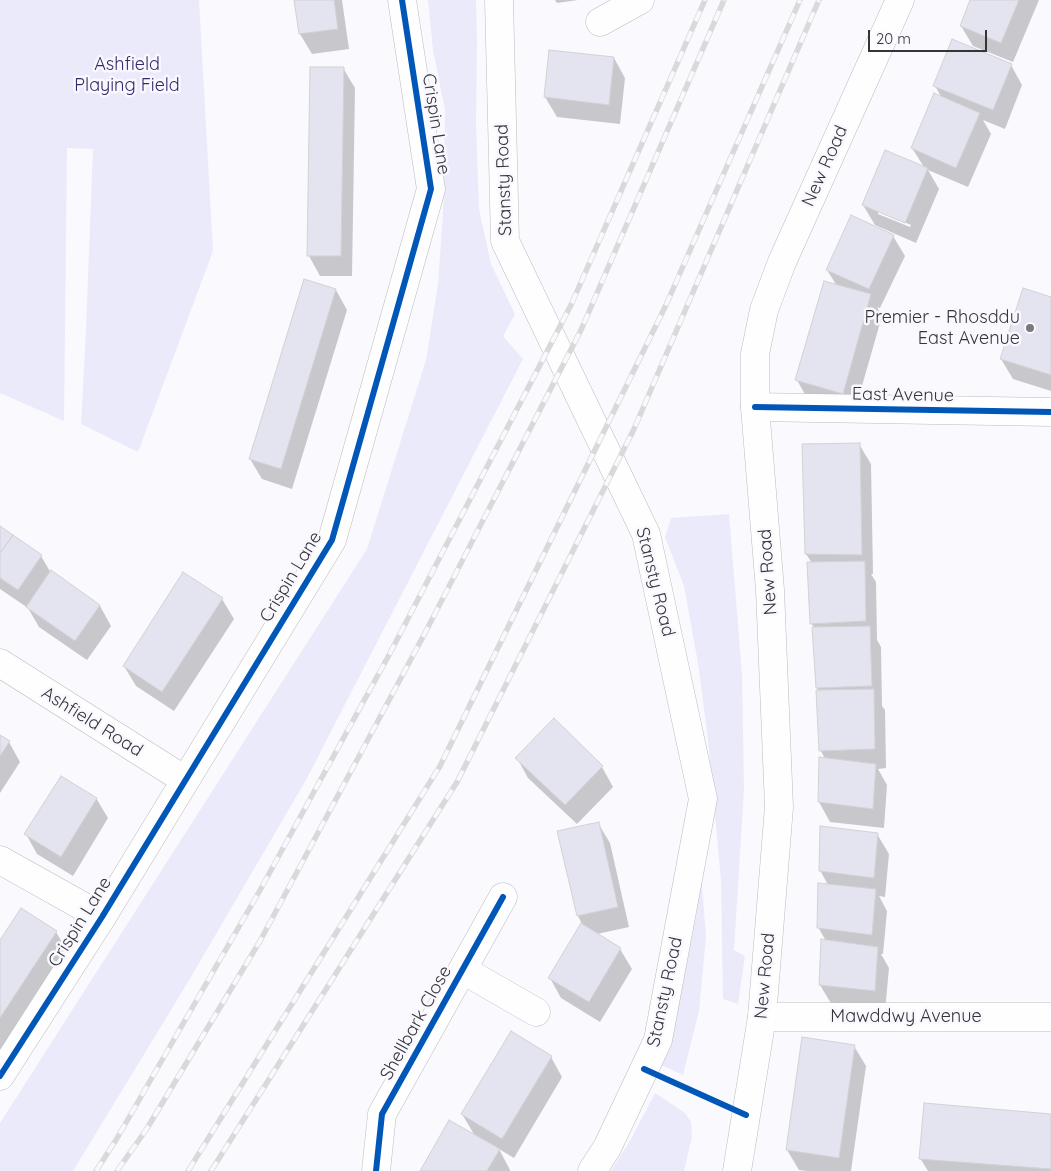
<!DOCTYPE html>
<html>
<head>
<meta charset="utf-8">
<style>
  body { margin:0 }
  #map { position:relative; width:1051px; height:1171px; overflow:hidden; background:#faf9fe; font-family:Quicksand,sans-serif }
  canvas { display:block }
  .scale { position:absolute; left:868px; top:30px; width:119px; height:22px; box-sizing:border-box; border:2px solid #353438; border-top:0; padding-left:6px; font-size:15px; line-height:18px; white-space:nowrap; color:#353438; -webkit-text-stroke:4px #f9f8ff; paint-order:stroke }
</style>
</head>
<body>
<div id="map">
<canvas width="1051" height="1171"></canvas>
<div class="scale">20 m</div>
</div>
<script>
const c = document.querySelector('canvas').getContext('2d');
c.lineJoin = 'round';
function fillPath(path, color) {
  c.fillStyle = color;
  c.fill(path, 'evenodd');
}
function poly(rows) {
  const path = new Path2D();
  for (const r of rows) {
    path.moveTo(r[0], r[1]);
    for (let i = 2; i < r.length; i += 2) path.lineTo(r[i], r[i + 1]);
  }
  return path;
}
function strokePath(path, color, width, dash) {
  c.strokeStyle = color;
  c.lineWidth = width;
  c.lineCap = dash ? 'butt' : 'round';
  c.setLineDash(dash || []);
  c.stroke(path);
}
function drawText(font, color, halo, rows, align = 'center') {
  c.font = font + ' Quicksand,sans-serif';
  c.lineWidth = 5;
  c.setLineDash([]);
  c.textBaseline = 'middle';
  c.strokeStyle = halo;
  c.fillStyle = color;
  for (const [text, x, y, turn = 0] of rows) {
    c.save();
    c.translate(x, y);
    c.rotate((+turn || 0) * Math.PI / 180);
    c.textAlign = isNaN(turn) ? turn : align;
    if (halo) c.strokeText(text, 0, 0);
    c.fillText(text, 0, 0);
    c.restore();
  }
}
const green = poly([
  [0,0,199,0,213,251,138,452,81,424,86,329,93,149,67,148,64,421,0,393],
  [428,0,476,0,477,41,476,123,479,209,491,264,515,314,503,336,523,359,306,780,188,982,73,1171,0,1171,0,1123,367,549,426,360,438,284,443,213,445,110,433,50],
  [729,514,742,674,744,789,734,950,745,956,738,1004,723,999,721,880,708,740,698,663,684,586,665,537,671,518],
  [701,873,706,936,699,1011,683,1075,661,1065,677,1014,697,912],
  [655,1093,685,1113,691,1122,692,1137,684,1171,611,1171,631,1139]
]);
const shadow = poly([
  [296,0,342,0,349,49,312,54,300,34],
  [555,0,578,0,557,3],
  [972,0,1039,0,1013,62,973,46,961,26],
  [614,58,625,78,620,124,557,117,545,97],
  [1011,65,1022,85,1005,129,983,120,991,134,968,187,928,170,939,189,916,243,875,225,863,205,924,167,912,148,942,98,935,86],
  [878,211,911,225,910,227,878,214],
  [343,68,355,88,352,276,320,276,309,256],
  [893,236,905,256,880,308,877,307,882,316,854,414,808,400,797,380,837,286,827,270],
  [336,290,347,310,292,489,262,479,250,459],
  [1051,299,1051,391,1013,379,1001,359],
  [859,444,871,464,873,574,871,574,876,582,877,640,881,647,882,706,885,710,886,768,878,769,887,785,884,828,830,822,819,802,825,759,821,751,819,691,817,688,814,627,811,623,812,563,806,554],
  [0,528,41,556,51,573,100,606,111,626,87,660,39,627,28,608,0,589],
  [222,599,234,619,174,711,136,686,124,666],
  [0,736,9,742,20,762,0,793],
  [517,758,602,767,613,787,577,824,528,778],
  [96,798,108,818,73,876,37,854,26,834],
  [598,823,610,843,629,927,597,934,620,949,632,969,600,1022,561,998,550,978,582,924,578,916,559,832],
  [877,834,889,854,885,897,879,896,887,911,883,954,881,954,889,968,885,1011,832,1005,820,985,826,941,818,927,828,885,820,870],
  [56,932,73,961,0,1072,0,942],
  [854,1046,866,1066,851,1171,807,1171,799,1170,787,1150],
  [551,1057,562,1077,514,1158,499,1149,510,1170,510,1171,421,1171,475,1136,462,1114],
  [1051,1115,1051,1171,928,1171,920,1158]
]);
const building = poly([
  [294,0,334,0,338,29,299,34,294,0],
  [970,0,1019,0,1001,43,960,26,970,0],
  [952,39,1012,64,993,110,933,86,952,39],
  [549,50,614,57,609,105,544,97,549,50],
  [310,67,344,67,341,256,307,256,310,67],
  [934,93,980,113,956,168,911,148,934,93],
  [885,150,928,168,905,223,862,205,885,150],
  [851,215,894,235,869,289,826,270,851,215],
  [304,279,336,289,281,469,249,459,304,279],
  [824,281,871,294,843,394,795,380,824,281],
  [1023,288,1051,297,1051,375,1000,359,1023,288],
  [860,443,862,555,805,554,802,444,860,443],
  [0,526,13,535,0,553,0,526],
  [13,535,42,555,18,590,0,578,0,553,13,535],
  [865,561,866,621,810,624,807,562,865,561],
  [51,570,100,605,75,641,26,607,51,570],
  [183,572,223,598,162,692,123,666,183,572],
  [870,626,872,686,816,688,812,627,870,626],
  [874,689,875,749,819,751,816,690,874,689],
  [554,718,603,766,565,805,515,758,554,718],
  [0,735,10,741,0,756,0,735],
  [819,757,876,764,873,809,818,802,819,757],
  [61,776,97,798,61,857,24,834,61,776],
  [599,822,618,907,577,916,557,831,599,822],
  [820,826,878,833,874,878,819,871,820,826],
  [818,883,876,889,872,935,817,928,818,883],
  [21,908,57,931,0,1018,0,940,21,908],
  [581,923,621,948,589,1002,548,978,581,923],
  [821,939,878,947,875,991,819,985,821,939],
  [511,1031,552,1056,502,1139,461,1114,511,1031],
  [802,1037,855,1045,839,1158,786,1150,802,1037],
  [924,1103,1051,1114,1051,1169,919,1159,924,1103],
  [449,1120,500,1149,487,1171,420,1171,449,1120]
]);
const street = poly([
  [600,22,640,0],
  [755,407,1051,412],
  [0,663,185,780],
  [0,860,102,917],
  [463,970,536,1012],
  [762,1017,1051,1017],
  [0,1076,102,917,332,540,431,189,402,0],
  [376,1171,382,1114,503,897]
]);
const secondary = poly([
  [499,0,505,241,646,534,703,799,658,1040,607,1148,592,1171],
  [737,1171,762,1017,779,807,770,590,755,407,755,354,764,310,782,262,900,0]
]);
const rail = poly([
  [96,1171,116,1140,259,892,389,655,540,365,571,305,705,0],
  [117,1171,146,1130,260,941,425,633,581,330,724,0],
  [188,1171,440,766,666,305,800,0],
  [211,1171,457,782,634,429,819,0]
]);
const cycleway = poly([
  [755,407,1051,412],
  [644,1069,746,1115],
  [0,1076,102,917,332,540,431,189,402,0],
  [376,1171,382,1114,503,897]
]);
const markers = [
  [1030,328,5,"#7a797d"]
];
const parkNames = [
  ["Ashfield",127,65],
  ["Playing Field",127,86]
];
const streetNames = [
  ["Crispin Lane",436,124,81],
  ["New Road",825,166,-66],
  ["Stansty Road",504,180,-92],
  ["East Avenue",903,395,1],
  ["New Road",768,572,-94],
  ["Crispin Lane",291,577,-59],
  ["Stansty Road",655,582,76],
  ["Ashfield Road",92,722,32],
  ["Crispin Lane",80,922,-58],
  ["New Road",765,976,-85],
  ["Stansty Road",665,992,-78],
  ["Mawddwy Avenue",906,1017],
  ["Shellbark Close",416,1023,-61]
];
const poiNames = [
  ["Premier - Rhosddu",1020,318],
  ["East Avenue",1020,339]
];
fillPath(green, '#ebeafb');
fillPath(shadow, '#0003');
fillPath(building, '#e4e3f0');
strokePath(building, '#d2d1d5', 1);
strokePath(street, '#bcbbbf', 29);
strokePath(secondary, '#bcbbbf', 29);
strokePath(street, '#fefeff', 28);
strokePath(secondary, '#fefeff', 28);
strokePath(rail, '#d9d9d9', 5.5);
strokePath(rail, '#f9f8ff', 4, [11]);
strokePath(cycleway, '#0057b8', 6);
for (const [x, y, r, color] of markers) {
  const dot = new Path2D();
  dot.arc(x, y, r, 0, 2 * Math.PI);
  c.fillStyle = color;
  c.fill(dot);
  strokePath(dot, '#f9f8ff', 2);
}
drawText('18px', '#342868', '#f9f8ff', parkNames);
drawText('18px', '#353438', '#f9f8ff', streetNames);
drawText('18px', '#353438', '#f9f8ff', poiNames, 'right');
</script>
</body>
</html>
